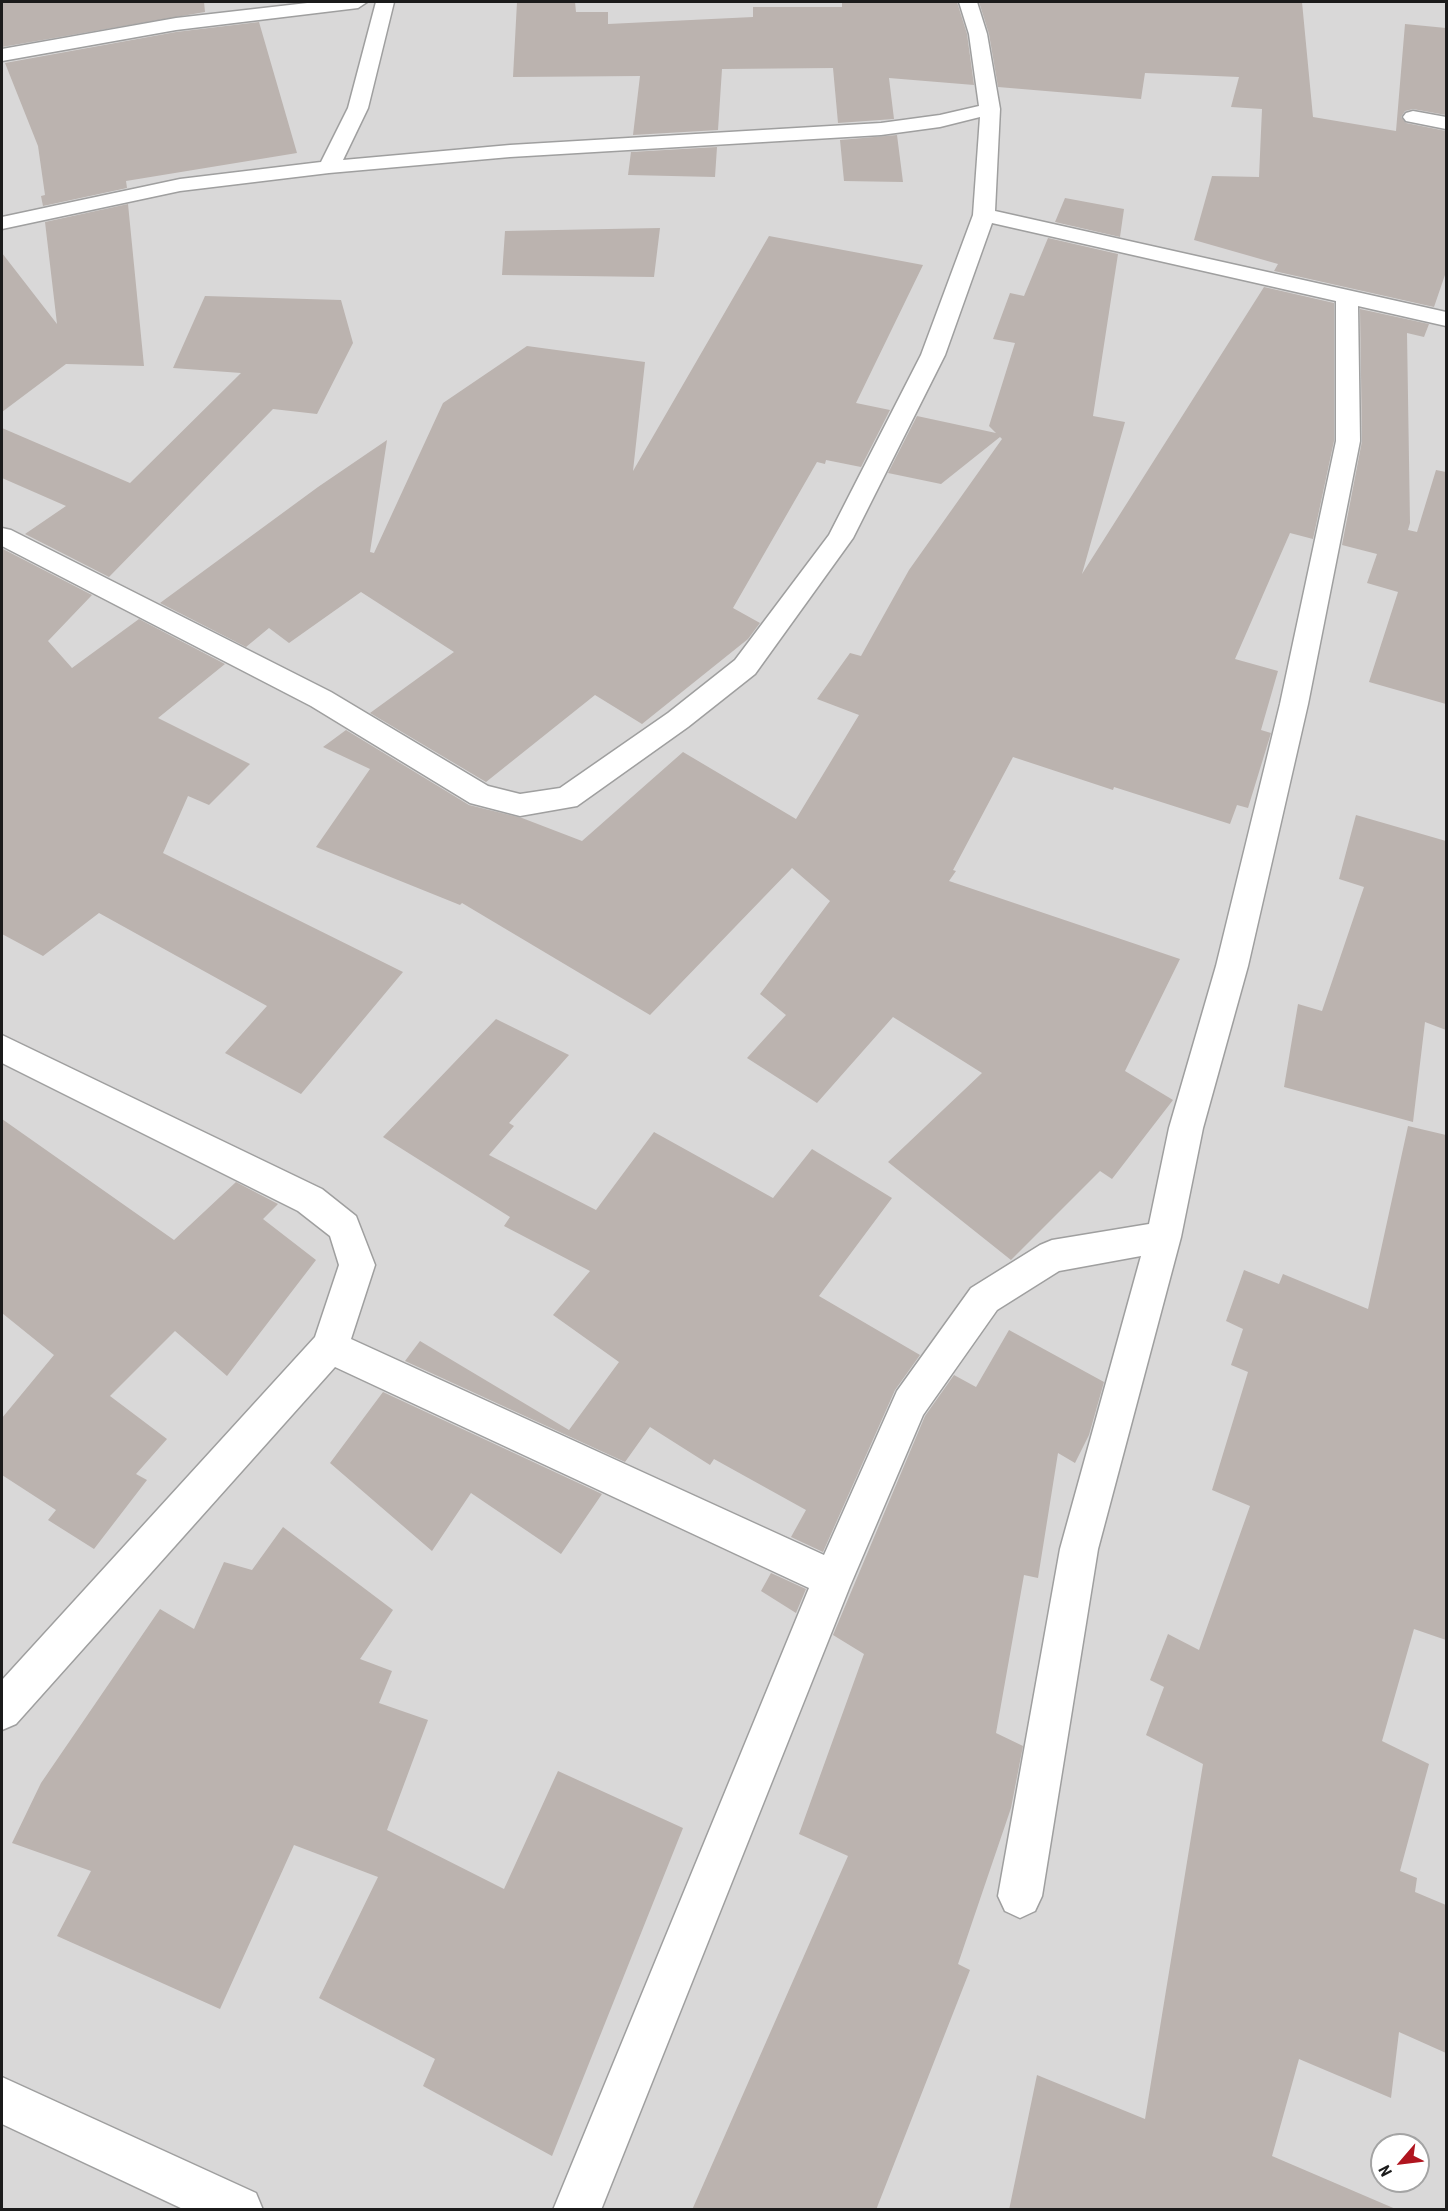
<!DOCTYPE html>
<html>
<head>
<meta charset="utf-8">
<style>
  body { margin:0 }
  #map { position:relative; width:1448px; height:2211px; overflow:hidden; background:#ebe7e1; font-family:"Roboto Condensed",sans-serif }
  canvas { display:block }
  .frame { position:absolute; inset:0; border:3px solid #1b1b1b; pointer-events:none }
  .north { position:absolute; left:1370px; top:2133px; width:60px; height:60px; box-sizing:border-box; background:#fff; border:2px solid #a4a4a4; border-radius:50%; rotate:242deg; font-size:16px; font-weight:700; line-height:24px; text-align:center; color:#1b1b1b }
  .north::after { content:''; display:block; margin:auto; width:21px; height:27px; background:#b0151f; clip-path:polygon(50% 0,100% 100%,50% 72%,0 100%) }
</style>
</head>
<body>
<div id="map">
<canvas width="1448" height="2211"></canvas>
<div class="frame"></div>
<div class="north">N</div>
</div>
<script>
const c = document.querySelector('canvas').getContext('2d');
c.lineJoin = 'round';
function fillPath(path, color) {
  c.fillStyle = color;
  c.fill(path, 'evenodd');
}
function poly(rows) {
  const path = new Path2D();
  for (const r of rows) {
    path.moveTo(r[0], r[1]);
    for (let i = 2; i < r.length; i += 2) path.lineTo(r[i], r[i + 1]);
  }
  return path;
}
function strokePath(path, color, width, dash) {
  c.strokeStyle = color;
  c.lineWidth = width;
  c.lineCap = dash ? 'butt' : 'round';
  c.setLineDash(dash || []);
  c.stroke(path);
}
const residential = poly([
  [2,2,1446,2,1446,2209,2,2210],
  [1382,2145,1418,2145,1418,2181,1382,2181]
]);
const building = poly([
  [2,2,204,2,205,12,2,47],
  [517,2,575,2,576,12,608,12,608,24,753,17,753,7,842,7,842,2,957,2,967,34,974,85,889,78,894,119,838,123,833,68,722,69,718,130,633,135,640,76,513,77],
  [979,2,1302,2,1313,117,1396,131,1405,24,1446,28,1446,115,1413,109,1405,111,1401,117,1406,123,1446,131,1446,272,1434,307,1274,271,1278,264,1194,240,1212,176,1259,177,1262,109,1231,107,1239,77,1145,73,1141,99,998,87,989,34],
  [259,22,297,153,126,181,127,188,43,206,41,196,45,195,38,146,5,63,176,32],
  [897,135,903,182,844,181,840,140],
  [717,147,715,177,628,175,631,152],
  [1065,198,1124,209,1120,237,1055,222],
  [128,204,144,366,66,364,2,412,2,253,57,324,45,222],
  [660,228,654,277,502,275,505,231],
  [769,236,923,265,856,403,890,410,861,467,826,460,825,464,817,462,733,608,760,623,748,639,642,724,595,695,486,782,370,713,454,652,361,592,289,643,269,628,246,647,160,603,318,487,387,440,370,552,374,553,443,403,527,346,645,362,633,471],
  [1048,238,1118,254,1093,416,1125,422,1082,574,1264,287,1334,303,1334,441,1313,539,1290,533,1235,659,1278,671,1261,730,1271,733,1248,808,1237,805,1230,824,1114,787,1113,790,1013,757,953,870,956,871,949,881,1180,959,1125,1071,1173,1100,1112,1179,1100,1171,1011,1260,888,1162,982,1073,893,1017,817,1103,747,1058,786,1015,760,994,830,901,792,868,650,1015,462,903,460,905,316,847,370,769,323,747,346,730,469,805,522,818,582,841,683,752,796,819,859,715,817,699,850,653,861,656,909,570,1002,439,1000,437,941,484,888,473,917,416,996,433,989,426,1015,343,993,339,1010,293,1024,296],
  [205,296,341,300,353,343,317,414,273,409,109,577,25,534,66,506,2,478,2,428,130,483,241,373,173,368],
  [1360,309,1429,324,1424,337,1407,333,1410,523,1408,530,1417,532,1436,470,1446,472,1446,704,1369,682,1398,592,1367,583,1377,554,1342,545,1362,441],
  [3,549,92,595,48,641,72,668,139,619,225,664,158,718,250,764,209,805,188,796,163,853,403,972,301,1094,225,1053,267,1006,99,913,43,956,2,934],
  [1356,815,1446,841,1446,1030,1425,1022,1413,1122,1284,1087,1298,1004,1322,1011,1364,887,1339,879],
  [496,1019,569,1055,509,1123,514,1126,489,1155,596,1210,654,1132,773,1198,812,1149,892,1198,819,1296,920,1355,895,1390,823,1552,791,1537,806,1510,714,1459,710,1465,650,1427,625,1462,405,1361,420,1341,569,1430,619,1362,553,1315,590,1271,504,1226,510,1217,383,1137],
  [2,1119,174,1240,236,1182,278,1204,263,1219,316,1260,227,1376,175,1331,110,1396,167,1439,136,1474,147,1480,94,1549,48,1520,56,1510,2,1475,2,1418,54,1355,2,1313],
  [1408,1126,1446,1135,1446,1640,1414,1629,1382,1741,1429,1764,1400,1871,1417,1878,1415,1892,1446,1905,1446,2053,1399,2032,1391,2098,1299,2059,1272,2156,1398,2210,1009,2210,1037,2075,1145,2119,1203,1764,1146,1735,1164,1687,1150,1680,1168,1634,1199,1650,1250,1506,1212,1490,1248,1372,1231,1365,1243,1329,1226,1321,1244,1270,1279,1284,1283,1274,1368,1309],
  [1009,1330,1104,1382,1089,1435,1075,1463,1058,1453,1038,1578,1024,1575,996,1733,1023,1746,1011,1808,958,1964,970,1970,876,2210,692,2210,848,1856,799,1834,864,1654,833,1635,925,1416,954,1375,976,1387],
  [383,1392,602,1494,561,1554,471,1493,432,1551,330,1463],
  [283,1527,393,1610,360,1659,392,1671,379,1703,428,1720,387,1830,504,1889,558,1771,683,1828,552,2156,423,2086,435,2059,319,1998,378,1877,294,1845,220,2009,57,1936,91,1871,12,1843,41,1783,160,1609,194,1629,224,1562,252,1570],
  [771,1573,806,1589,796,1613,761,1591]
]);
const minor = poly([
  [316,2,367,2,358,8,176,30,2,61,2,49,176,18,316,2],
  [376,2,394,2,368,108,343,160,510,145,881,123,940,115,979,106,969,34,959,2,977,2,987,34,1000,109,995,211,1446,312,1446,326,1358,306,1360,441,1308,704,1248,966,1203,1128,1181,1237,1098,1549,1042,1896,1035,1911,1020,1918,1005,1911,998,1896,1060,1549,1141,1256,1059,1271,997,1310,923,1415,850,1586,601,2210,553,2210,809,1588,335,1367,16,1724,2,1730,2,1680,315,1337,339,1265,330,1236,298,1211,2,1063,2,1035,322,1189,356,1216,375,1265,351,1339,824,1555,897,1391,971,1288,1040,1245,1052,1240,1149,1224,1169,1128,1216,966,1280,704,1336,441,1336,301,992,223,945,355,853,538,755,674,688,727,577,806,520,816,470,803,311,706,2,546,2,528,11,530,331,692,488,786,520,794,560,788,668,713,735,660,829,535,921,355,973,215,980,117,940,127,881,135,510,157,329,173,180,191,2,229,2,217,180,179,321,162,348,108,376,2],
  [1413,111,1446,117,1446,129,1406,121,1403,117,1406,113,1413,111],
  [2,2077,256,2193,263,2210,185,2210,2,2124,2,2077]
]);
fillPath(residential, '#d9d8d8');
fillPath(building, '#bbb3af');
strokePath(minor, '#9f9f9f', 3);
fillPath(minor, '#fff');
</script>
</body>
</html>
